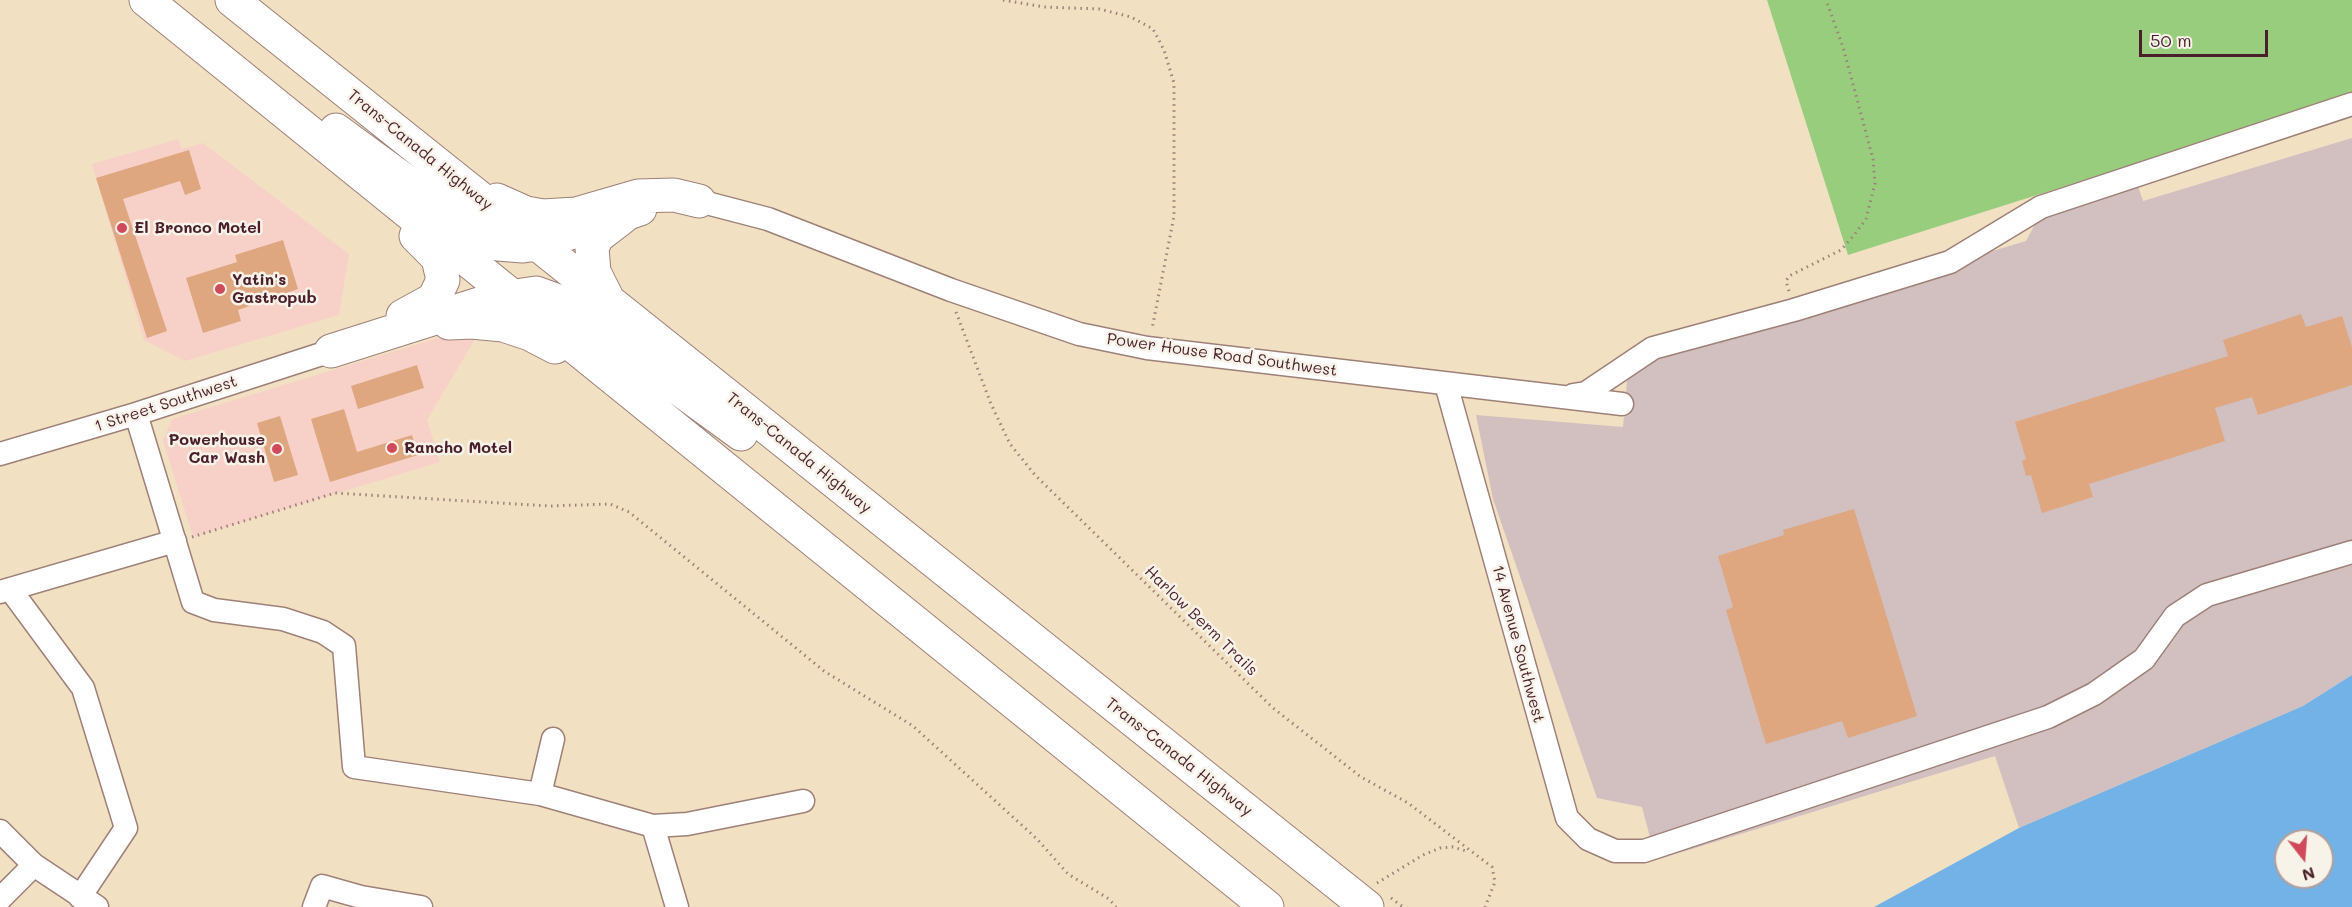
<!DOCTYPE html>
<html>
<head>
<meta charset="utf-8">
<style>
  body { margin:0 }
  #map { position:relative; width:2352px; height:907px; overflow:hidden; background:#f2e0c3; font-family:Mali,sans-serif }
  canvas { display:block }
  .north { position:absolute; left:2274px; top:829px; width:60px; height:60px; box-sizing:border-box; background:#f7f3e8; border:2px solid #b29e9c; border-radius:50%; rotate:163deg; font-size:16px; font-weight:700; line-height:24px; text-align:center; color:#4a1f2b }
  .north::after { content:''; display:block; margin:auto; width:21px; height:27px; background:#d1495b; clip-path:polygon(50% 0,100% 100%,50% 72%,0 100%) }
  .scale { position:absolute; left:2139px; top:30px; width:129px; height:27px; box-sizing:border-box; border:3px solid #4a1f2b; border-top:0; padding-left:8px; font-size:18px; line-height:21px; white-space:nowrap; color:#4a1f2b; -webkit-text-stroke:4px #f7f3e8; paint-order:stroke }
</style>
</head>
<body>
<div id="map">
<canvas width="2352" height="907"></canvas>
<div class="north">N</div>
<div class="scale">50 m</div>
</div>
<script>
const c = document.querySelector('canvas').getContext('2d');
c.lineJoin = 'round';
function fillPath(path, color) {
  c.fillStyle = color;
  c.fill(path, 'evenodd');
}
function poly(rows) {
  const path = new Path2D();
  for (const r of rows) {
    path.moveTo(r[0], r[1]);
    for (let i = 2; i < r.length; i += 2) path.lineTo(r[i], r[i + 1]);
  }
  return path;
}
function strokePath(path, color, width, dash) {
  c.strokeStyle = color;
  c.lineWidth = width;
  c.lineCap = dash ? 'butt' : 'round';
  c.setLineDash(dash || []);
  c.stroke(path);
}
function drawText(font, color, halo, rows, align = 'center') {
  c.font = font + ' Mali,sans-serif';
  c.lineWidth = 5;
  c.setLineDash([]);
  c.textBaseline = 'middle';
  c.strokeStyle = halo;
  c.fillStyle = color;
  for (const [text, x, y, turn = 0] of rows) {
    c.save();
    c.translate(x, y);
    c.rotate((+turn || 0) * Math.PI / 180);
    c.textAlign = isNaN(turn) ? turn : align;
    if (halo) c.strokeText(text, 0, 0);
    c.fillText(text, 0, 0);
    c.restore();
  }
}
const built = poly([
  [178,139,182,149,203,143,349,254,339,315,185,361,144,340,92,164],
  [484,324,427,420,440,462,193,537,163,441,172,419]
]);
const industrial = poly([
  [2352,138,2352,675,2303,706,2019,828,1995,756,1656,860,1642,807,1597,798,1493,499,1476,415,1623,427,1629,359,2026,241,2040,215,2137,183,2143,201]
]);
const green = poly([
  [1767,0,2352,0,2352,95,1848,255]
]);
const water = poly([
  [2352,675,2352,907,1874,907,2019,828,2303,706],
  [2286,841,2322,841,2322,877,2286,877]
]);
const building = poly([
  [189,150,201,189,185,195,180,181,123,199,167,331,147,338,96,178],
  [283,240,298,289,238,310,241,321,203,333,186,278,237,262,235,255],
  [2301,314,2306,327,2342,316,2352,347,2352,385,2258,415,2252,397,2215,408,2225,441,2089,484,2093,497,2042,513,2031,475,2026,476,2022,461,2026,459,2015,422,2228,356,2223,340],
  [417,365,424,388,358,409,351,386],
  [344,409,357,452,412,435,418,455,330,482,311,419],
  [280,416,298,475,274,482,257,423],
  [1854,509,1917,716,1848,738,1842,721,1766,744,1726,610,1733,607,1718,556,1784,535,1783,530]
]);
const path = poly([
  [1003,0,1044,7,1099,9,1131,17,1153,29,1164,50,1174,83,1174,216,1152,329],
  [1789,291,1786,281,1789,276,1841,250,1855,234,1866,219,1875,183,1873,159,1843,47,1826,0],
  [956,312,991,404,1010,444,1035,475,1273,708,1361,777,1408,803,1492,867,1495,882,1485,907],
  [192,537,335,493,549,506,610,504,629,512,824,671,913,726,1037,839,1068,874,1109,899,1116,907],
  [1377,883,1423,855,1440,848,1453,847,1466,851],
  [1391,898,1403,907]
]);
const minor = poly([
  [699,201,768,219,951,290,1079,334,1147,348,1622,404],
  [1446,384,1567,818,1588,839,1615,851,1644,851,2048,717,2094,694,2144,659,2175,616,2207,595,2352,552],
  [1573,395,1586,393,1653,348,1794,310,1950,262,2041,207,2352,104],
  [136,414,193,602,214,610,283,619,323,632,344,646,354,767,540,794,653,826,687,824,803,801],
  [0,454,136,414,331,351],
  [10,589,83,688,126,828,80,897],
  [0,592,175,541],
  [540,794,553,739],
  [653,826,677,907],
  [0,831,34,865,97,907],
  [0,899,34,865],
  [314,907,322,886,361,897,421,907]
]);
const highway = poly([
  [146,0,1267,907],
  [232,0,1367,907],
  [336,130,467,226,498,244,523,246,538,244,640,209],
  [497,200,526,213,543,216,576,214,638,196,674,195,699,201],
  [607,298,594,272,592,248,597,237,623,217],
  [403,316,434,299,443,280,438,258,416,236],
  [449,323,472,322,503,325,530,334,555,347],
  [331,351,495,299,536,293,558,301,741,434]
]);
const markers = [
  [122,228,6,"#d1495b"],
  [220,289,6,"#d1495b"],
  [392,448,6,"#d1495b"],
  [277,449,6,"#d1495b"]
];
const streetNames = [
  ["Trans-Canada Highway",420,150,39],
  ["Power House Road Southwest",1222,355,8],
  ["1 Street Southwest",166,404,-18],
  ["Trans-Canada Highway",799,453,39],
  ["Harlow Berm Trails",1201,621,44],
  ["14 Avenue Southwest",1518,644,75],
  ["Trans-Canada Highway",1179,757,38]
];
const poiNames = [
  ["El Bronco Motel",134,228],
  ["Yatin's",232,280],
  ["Gastropub",232,298],
  ["Powerhouse",265,440,"right"],
  ["Car Wash",265,458,"right"],
  ["Rancho Motel",404,448]
];
fillPath(built, '#f7d1c8');
fillPath(industrial, '#d2bfc0');
fillPath(green, '#98cd7e');
fillPath(water, '#72b2e6');
fillPath(building, '#dea780');
strokePath(minor, '#9e8077', 25);
strokePath(highway, '#9e8077', 35);
strokePath(path, '#9e8077', 3, [1.5, 4.5]);
strokePath(minor, '#fff', 22);
strokePath(highway, '#fff', 33);
for (const [x, y, r, color] of markers) {
  const dot = new Path2D();
  dot.arc(x, y, r, 0, 2 * Math.PI);
  c.fillStyle = color;
  c.fill(dot);
  strokePath(dot, '#f7f3e8', 2);
}
drawText('16px', '#4a1f2b', '#f7f3e8', streetNames);
drawText('bold 16px', '#4a1f2b', '#f7f3e8', poiNames, 'left');
</script>
</body>
</html>
